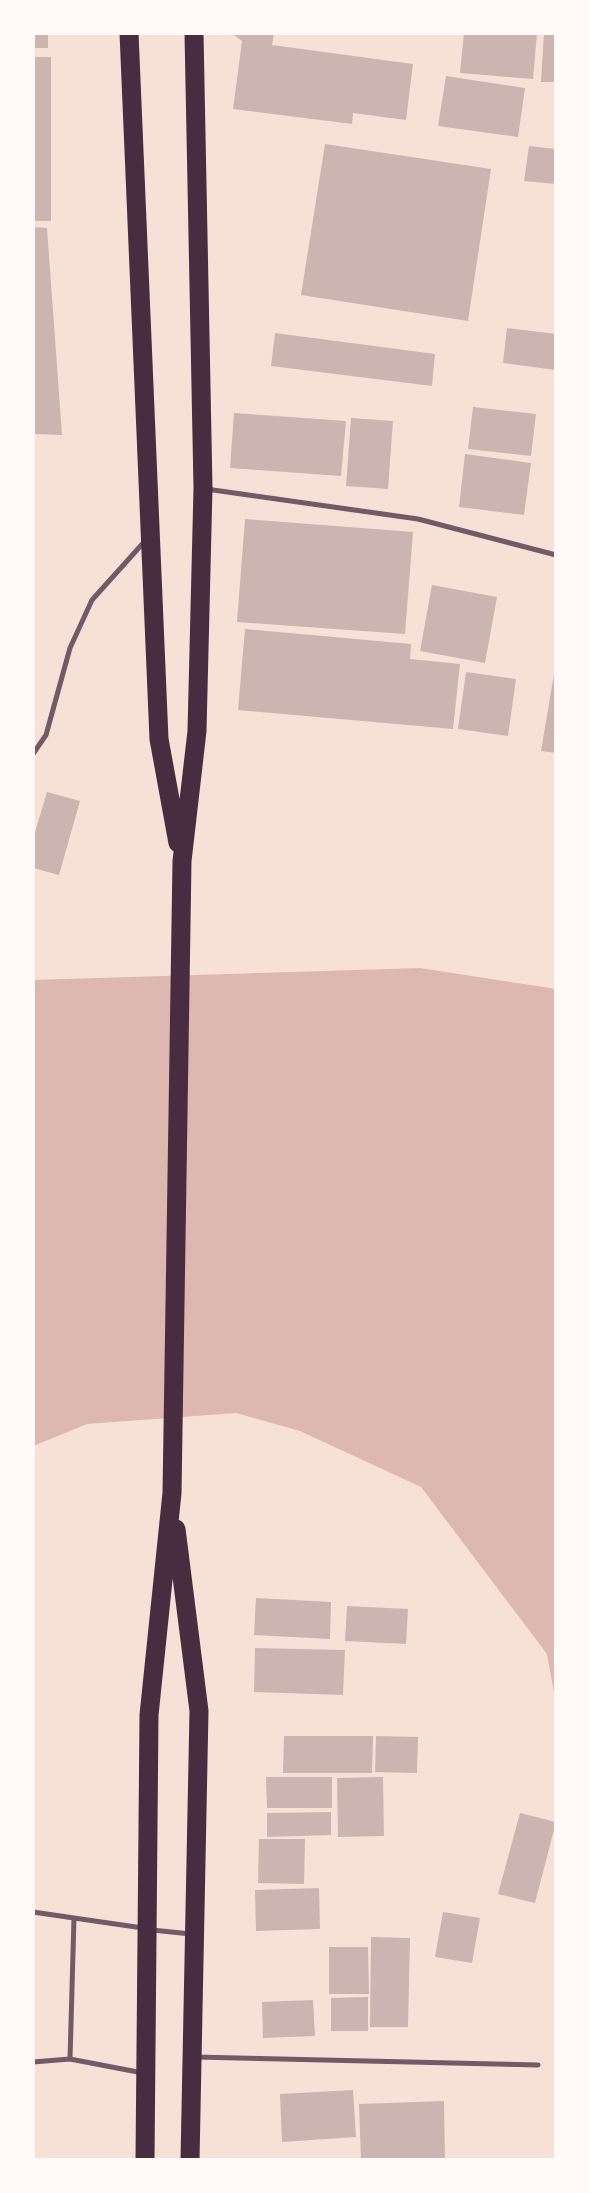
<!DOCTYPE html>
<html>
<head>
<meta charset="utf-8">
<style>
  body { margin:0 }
  #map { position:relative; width:589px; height:2193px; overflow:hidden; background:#f7e1d7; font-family:Poppins,sans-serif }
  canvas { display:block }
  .frame { position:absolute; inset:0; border:35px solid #fffaf5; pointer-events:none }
</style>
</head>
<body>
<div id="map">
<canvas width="589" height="2193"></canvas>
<div class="frame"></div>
</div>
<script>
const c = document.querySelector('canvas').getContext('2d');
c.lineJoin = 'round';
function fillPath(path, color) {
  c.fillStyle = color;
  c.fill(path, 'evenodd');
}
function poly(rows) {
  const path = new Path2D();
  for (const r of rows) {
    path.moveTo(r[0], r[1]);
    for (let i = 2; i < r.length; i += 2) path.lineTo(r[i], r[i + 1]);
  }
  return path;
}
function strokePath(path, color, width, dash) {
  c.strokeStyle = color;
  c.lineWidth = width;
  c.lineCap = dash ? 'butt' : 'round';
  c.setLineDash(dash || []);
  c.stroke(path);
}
const water = poly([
  [420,968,556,989,556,1704,547,1654,421,1487,300,1431,236,1413,87,1424,33,1446,33,980]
]);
const building = poly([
  [33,33,48,33,48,48,33,48],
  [231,33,274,33,272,45,413,64,406,120,353,113,352,124,233,109,242,41],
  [464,33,537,33,533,79,460,73],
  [544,33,556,33,556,82,541,82],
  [33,57,51,57,51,221,33,221],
  [446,76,525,88,518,137,438,126],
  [325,144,491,169,468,321,301,295],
  [529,146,556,149,556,184,524,181],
  [33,227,47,228,62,435,33,434],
  [507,328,556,334,556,370,503,363],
  [275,333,435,354,432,386,271,366],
  [473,407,536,414,531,456,468,449],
  [234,413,346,421,341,476,230,468],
  [351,418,393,421,388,489,346,486],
  [465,454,531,463,524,515,459,507],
  [245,519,413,532,405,634,237,622],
  [432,585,497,597,485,663,420,651],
  [245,629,411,644,410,659,460,664,453,729,238,710],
  [466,672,516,679,508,736,458,729],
  [554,674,556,674,556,753,541,751],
  [47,792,80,801,59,875,33,868,33,839],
  [256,1598,331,1602,330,1639,254,1635],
  [347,1606,408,1609,406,1644,345,1641],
  [255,1648,345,1650,343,1695,254,1692],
  [284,1736,373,1736,372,1773,283,1773],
  [376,1736,418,1737,417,1773,375,1772],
  [266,1777,332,1777,332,1808,267,1808],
  [383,1777,384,1836,338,1837,337,1778],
  [331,1812,331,1835,267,1837,267,1813],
  [520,1813,556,1822,535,1903,498,1894],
  [259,1839,305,1839,304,1884,258,1883],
  [319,1888,320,1929,256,1931,255,1890],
  [443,1912,480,1918,472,1963,435,1957],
  [371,1937,410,1938,408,2027,370,2027],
  [329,1947,368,1947,369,1994,329,1994],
  [368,1997,368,2031,331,2031,331,1998],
  [313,2000,315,2036,263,2038,262,2002],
  [353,2090,356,2137,282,2142,280,2094],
  [444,2101,445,2160,361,2160,359,2104]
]);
const service = poly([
  [206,489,418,519,556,555],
  [33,754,46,735,70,648,92,600,145,541],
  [33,1912,74,1918],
  [152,1930,191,1934],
  [195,2057,538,2065],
  [70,2059,74,1918,143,1928],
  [33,2062,70,2059,143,2073]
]);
const trunk = poly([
  [129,33,159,739,178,843],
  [176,1529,199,1711,190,2160],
  [145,2160,149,1715,172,1493,182,861,197,731,203,488,194,33]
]);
fillPath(water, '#dcb8b0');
fillPath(building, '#ccb4b1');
strokePath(service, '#755966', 5);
strokePath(trunk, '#4a2c40', 19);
</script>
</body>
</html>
